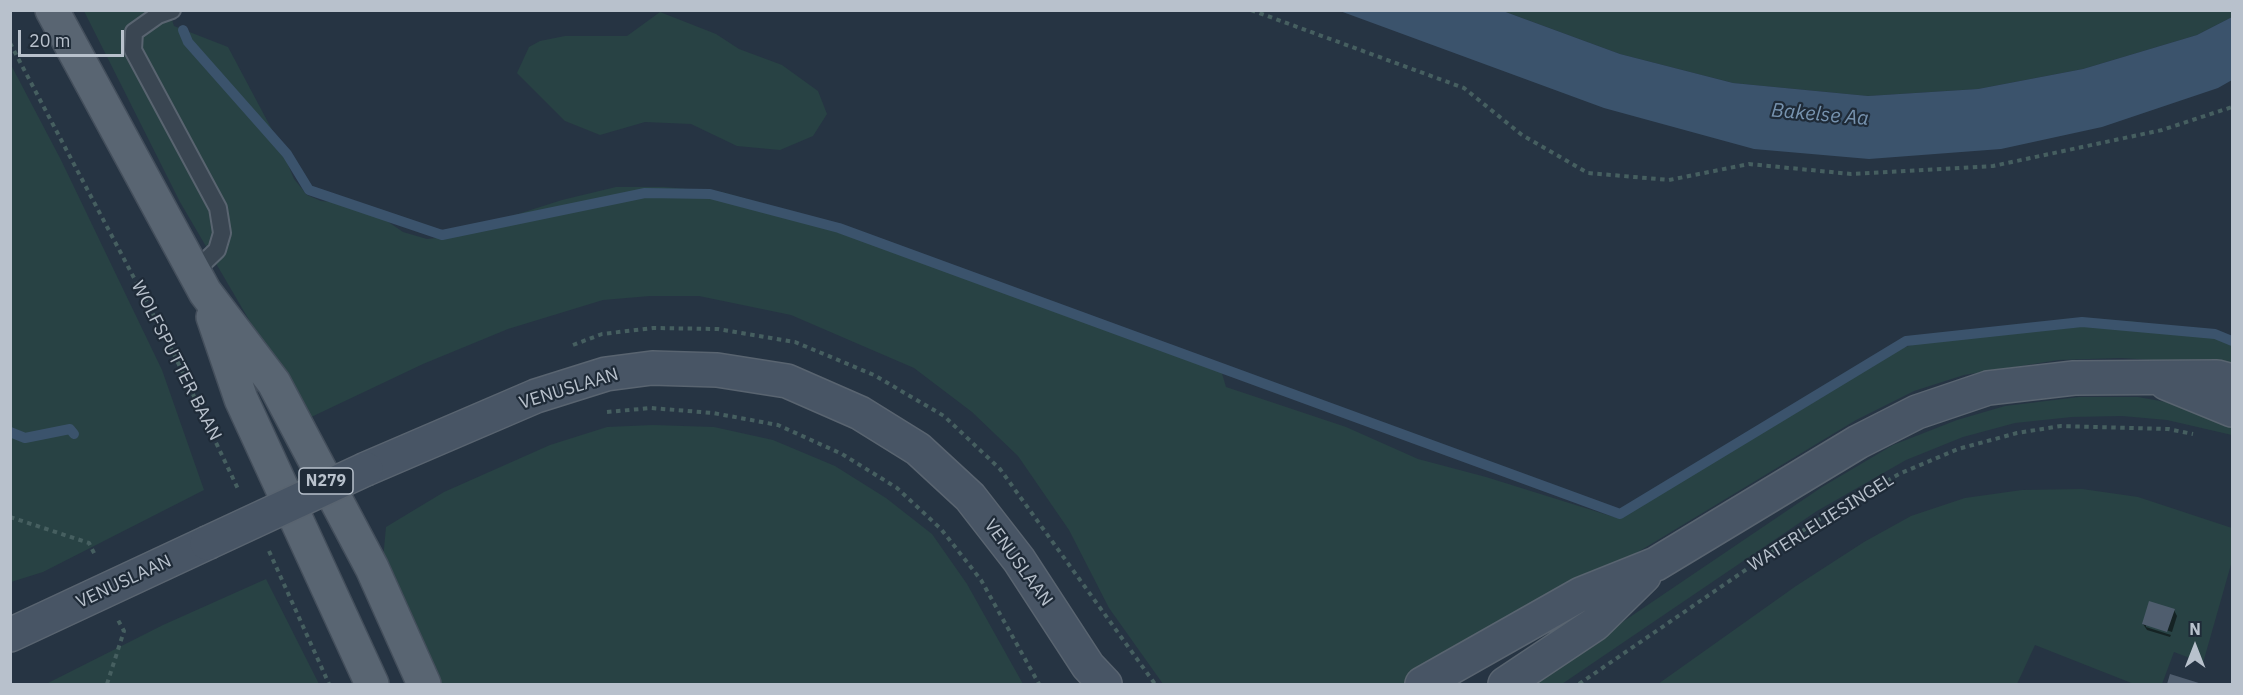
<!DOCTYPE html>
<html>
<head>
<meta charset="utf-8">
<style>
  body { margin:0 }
  #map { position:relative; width:2243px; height:695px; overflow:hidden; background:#263443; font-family:"IBM Plex Sans",sans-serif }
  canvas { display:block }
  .frame { position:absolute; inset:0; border:12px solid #b8c1cc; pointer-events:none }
  .north { position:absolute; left:2165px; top:617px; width:60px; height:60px; -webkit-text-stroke:4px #1f2b38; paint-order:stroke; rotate:0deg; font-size:16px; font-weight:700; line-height:24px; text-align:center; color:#b8c1cc }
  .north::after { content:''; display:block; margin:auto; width:21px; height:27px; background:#b8c1cc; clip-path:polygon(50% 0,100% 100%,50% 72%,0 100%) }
  .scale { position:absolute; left:18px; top:30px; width:106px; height:27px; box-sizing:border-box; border:3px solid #b8c1cc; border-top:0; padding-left:8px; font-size:18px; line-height:21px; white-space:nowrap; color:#b8c1cc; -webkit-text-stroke:4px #1f2b38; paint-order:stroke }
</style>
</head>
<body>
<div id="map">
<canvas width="2243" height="695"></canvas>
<div class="frame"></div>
<div class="north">N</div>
<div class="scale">20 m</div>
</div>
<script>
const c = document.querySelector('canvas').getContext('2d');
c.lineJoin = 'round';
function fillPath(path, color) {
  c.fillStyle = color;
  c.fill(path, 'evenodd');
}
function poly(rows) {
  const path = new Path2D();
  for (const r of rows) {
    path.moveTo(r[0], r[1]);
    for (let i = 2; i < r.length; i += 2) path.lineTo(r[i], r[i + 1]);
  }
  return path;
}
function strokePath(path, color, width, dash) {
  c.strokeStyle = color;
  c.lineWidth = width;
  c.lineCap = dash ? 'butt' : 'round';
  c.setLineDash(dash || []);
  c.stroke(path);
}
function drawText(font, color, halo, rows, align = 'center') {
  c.font = font + ' "IBM Plex Sans",sans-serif';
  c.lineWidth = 4.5;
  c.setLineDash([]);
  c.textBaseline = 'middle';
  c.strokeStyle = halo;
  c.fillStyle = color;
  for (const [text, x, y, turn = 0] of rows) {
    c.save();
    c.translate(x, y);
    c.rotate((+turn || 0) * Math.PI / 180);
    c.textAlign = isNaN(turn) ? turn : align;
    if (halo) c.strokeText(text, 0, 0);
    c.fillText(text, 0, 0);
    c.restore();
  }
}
const green = poly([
  [2232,10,2232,17,2197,35,2083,69,1978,89,1868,96,1733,83,1620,54,1503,11],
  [84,11,169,11,174,26,228,47,278,141,294,179,307,195,321,201,346,203,378,215,403,232,427,239,446,237,562,200,616,187,664,187,722,192,807,216,1221,370,1226,387,1346,427,1418,459,1486,477,1614,517,1722,455,1827,388,1890,352,1955,331,2050,323,2130,321,2204,332,2232,342,2232,372,2182,362,2121,358,2059,360,1964,375,1914,391,1856,420,1600,575,1405,684,1163,684,1109,608,1069,530,1018,456,972,412,914,368,791,315,699,296,650,296,603,300,508,329,423,364,307,419,180,202],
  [660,12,716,34,739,49,782,65,818,91,827,114,813,136,780,150,737,146,691,124,645,122,600,135,565,121,517,73,529,47,540,41,565,36,627,36],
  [10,63,61,160,162,370,204,490,43,572,11,582],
  [2079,397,2138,397,2194,407,2232,423,2232,435,2167,420,2122,416,2072,417,2015,423,1963,437,1906,460,1817,511,1562,684,1531,684,1822,487,1893,445,1957,420,2005,406],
  [653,425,714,427,773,440,835,466,886,498,932,534,967,584,1023,684,438,684,383,560,386,527,444,492,550,445,607,427],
  [2082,489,2138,497,2232,528,2232,561,2203,663,2174,652,2162,684,2134,684,2035,645,2017,684,1658,684,1796,586,1864,542,1911,516,1965,498,2022,490],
  [266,579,319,684,46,684,163,625]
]);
const water = poly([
  [1340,11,1503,11,1620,54,1733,83,1868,96,1978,89,2083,69,2197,35,2232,17,2232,80,2218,88,2102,127,2001,149,1869,159,1754,149,1604,108]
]);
const shadow = poly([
  [2174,610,2177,616,2172,632,2146,624,2146,627,2171,635,2170,637,2147,630,2143,624]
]);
const stream = poly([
  [183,30,188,42,287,154,309,190,442,235,645,193,710,194,839,228,1620,514,1906,341,2082,322,2215,334,2232,341],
  [10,432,25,438,70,429,74,434]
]);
const building = poly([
  [2149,601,2175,609,2167,632,2142,624],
  [2170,674,2202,684,2167,684]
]);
const path = poly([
  [1251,10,1464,88,1522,135,1588,173,1669,180,1749,164,1851,174,1993,166,2162,130,2232,107],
  [10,43,171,348,239,491],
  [573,345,602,334,653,328,718,329,795,342,874,375,944,416,1000,469,1155,684],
  [607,412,651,408,713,413,778,425,842,454,897,488,941,529,981,580,1039,684],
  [10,517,89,543,96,557],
  [269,551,329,684],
  [107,684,124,631,118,620],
  [1579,684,1820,519,1899,474,1958,449,2017,433,2061,426,2168,429,2193,434]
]);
const lane = poly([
  [172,10,158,15,134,32,133,50,218,208,222,233,217,250,194,272]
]);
const secondary = poly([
  [2166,383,2232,410],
  [366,469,536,396,606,374,652,368,717,370,787,381,860,413,918,449,970,497,1019,560,1088,666,1105,684],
  [10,635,207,543],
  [1422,684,1581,594,1656,564,1858,442,1917,412,1988,388,2074,378,2217,377,2232,381],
  [1505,684,1595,624,1644,576]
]);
const primary = poly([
  [52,10,205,292,274,383,372,568,424,684],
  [213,317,241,399,372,684]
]);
const secondaryBridge = poly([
  [207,543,366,469]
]);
const shields = [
  [326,481,54]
];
const shieldNames = [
  ["N279",326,481]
];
const streetNames = [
  ["WOLFSPUTTER BAAN",176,361,63],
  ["VENUSLAAN",569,389,-17],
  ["WATERLELIESINGEL",1821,523,-32],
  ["VENUSLAAN",1018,563,54],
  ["VENUSLAAN",124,582,-25]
];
const waterNames = [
  ["Bakelse Aa",1820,115,5]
];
fillPath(green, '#284244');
fillPath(water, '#3b536c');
fillPath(shadow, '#0007');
strokePath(stream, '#3b536c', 10);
fillPath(building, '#4f5d6e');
strokePath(lane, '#596470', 20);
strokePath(secondary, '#596470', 36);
strokePath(primary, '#444f5c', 36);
strokePath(path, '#465f60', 4, [4.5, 4.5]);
strokePath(lane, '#3a4652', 16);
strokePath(secondary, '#485565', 33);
strokePath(primary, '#596572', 33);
strokePath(secondaryBridge, '#596470', 36, []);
strokePath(secondaryBridge, '#485565', 33);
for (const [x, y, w] of shields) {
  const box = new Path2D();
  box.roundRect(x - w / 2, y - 13, w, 26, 4.5);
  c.fillStyle = '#1f2b38';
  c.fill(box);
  strokePath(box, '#b8c1cc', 1.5);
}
drawText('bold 16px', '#b8c1cc', null, shieldNames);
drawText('18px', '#b8c1cc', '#1f2b38', streetNames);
drawText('italic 20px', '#7793af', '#1f2b38', waterNames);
</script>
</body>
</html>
